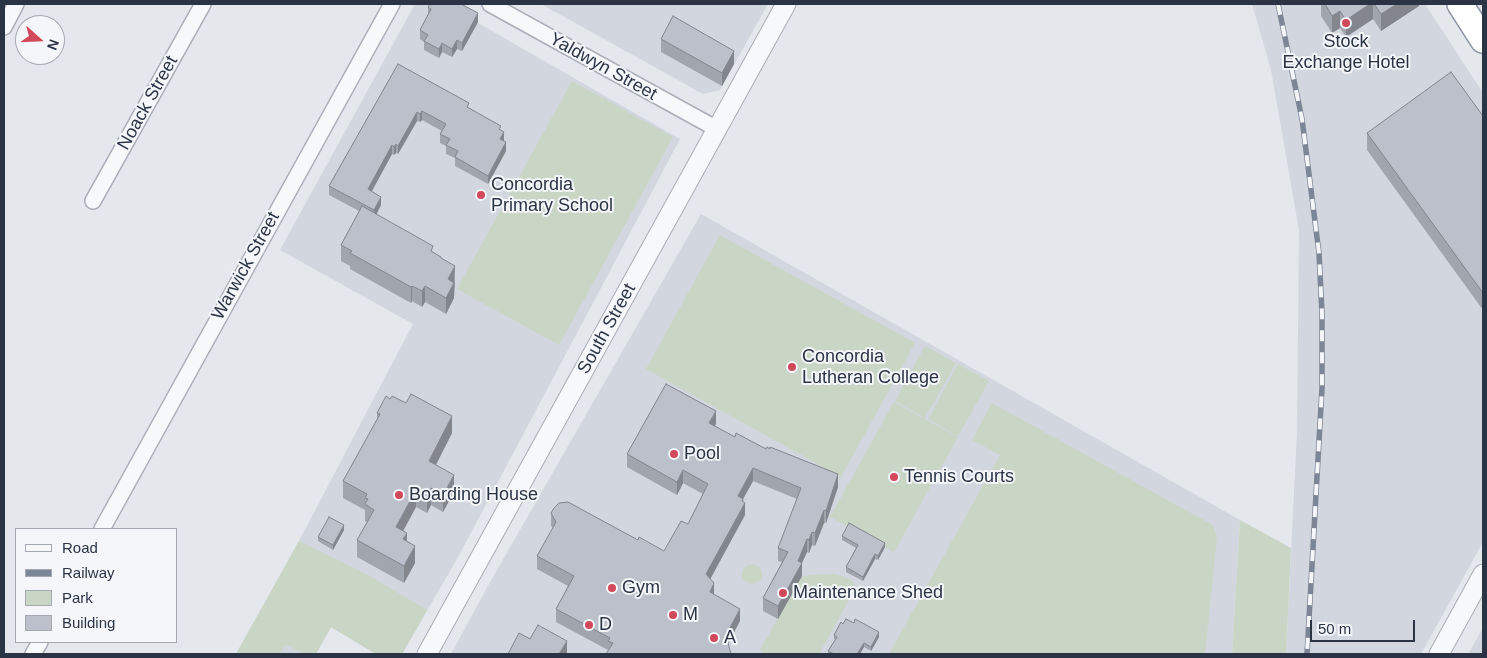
<!DOCTYPE html>
<html>
<head>
<meta charset="utf-8">
<style>
  body { margin:0 }
  #map { position:relative; width:1487px; height:658px; overflow:hidden; background:#e4e7ec; font-family:Helvetica,sans-serif }
  canvas { display:block }
  .frame { position:absolute; inset:0; border:5px solid #2b3445; pointer-events:none }
  .legend { position:absolute; left:15px; top:528px; width:162px; height:115px; box-sizing:border-box; background:#f4f6f9; border:1px solid #a4a8b1; margin:0; padding:6px 9px; list-style:none; font-size:15px; color:#2b3445 }
  .legend li { display:flex; align-items:center; gap:10px; height:25px }
  .legend b { width:25px; border:1px solid #a4a8b1 }
  .north { position:absolute; left:15px; top:15px; width:50px; height:50px; box-sizing:border-box; background:#f4f6f9; border:1px solid #a4a8b1; border-radius:50%; rotate:110deg; font-size:14px; font-weight:700; line-height:20px; text-align:center; color:#2b3445 }
  .north::after { content:''; display:block; margin:auto; width:18px; height:22px; background:#d1495b; clip-path:polygon(50% 0,100% 100%,50% 72%,0 100%) }
  .scale { position:absolute; left:1310px; top:620px; width:105px; height:22px; box-sizing:border-box; border:2px solid #2b3445; border-top:0; padding-left:6px; font-size:15px; line-height:18px; white-space:nowrap; color:#2b3445; -webkit-text-stroke:4px #f4f6f9; paint-order:stroke }
</style>
</head>
<body>
<div id="map">
<canvas width="1487" height="658"></canvas>
<div class="frame"></div>
<ul class="legend">
<li><b style="height:6px;background:#f7f8fa"></b>Road</li>
<li><b style="height:6px;background:#7d8696"></b>Railway</li>
<li><b style="height:14px;background:#c9d6c5"></b>Park</li>
<li><b style="height:14px;background:#bbc0ca"></b>Building</li>
</ul>
<div class="north">N</div>
<div class="scale">50 m</div>
</div>
<script>
const c = document.querySelector('canvas').getContext('2d');
c.lineJoin = 'round';
function fillPath(path, color) {
  c.fillStyle = color;
  c.fill(path, 'evenodd');
}
function poly(rows) {
  const path = new Path2D();
  for (const r of rows) {
    if (r.length === 3) {
      path.moveTo(r[0] + r[2], r[1]);
      path.arc(r[0], r[1], r[2], 0, 2 * Math.PI);
      continue;
    }
    path.moveTo(r[0], r[1]);
    for (let i = 2; i < r.length; i += 2) path.lineTo(r[i], r[i + 1]);
  }
  return path;
}
function strokePath(path, color, width, dash) {
  c.strokeStyle = color;
  c.lineWidth = width;
  c.lineCap = dash ? 'butt' : 'round';
  c.setLineDash(dash || []);
  c.stroke(path);
}
function drawText(font, color, halo, rows, align = 'center') {
  c.font = font + ' Helvetica,sans-serif';
  c.lineWidth = 4;
  c.setLineDash([]);
  c.textBaseline = 'middle';
  c.strokeStyle = halo;
  c.fillStyle = color;
  for (const [text, x, y, turn = 0] of rows) {
    c.save();
    c.translate(x, y);
    c.rotate((+turn || 0) * Math.PI / 180);
    c.textAlign = isNaN(turn) ? turn : align;
    if (halo) c.strokeText(text, 0, 0);
    c.fillText(text, 0, 0);
    c.restore();
  }
}
const built = poly([
  [415,4,445,4,680,139,457,559,402,654,376,654,331,627,316,654,236,654,299,541,413,324,280,250],
  [541,4,768,4,720,90,703,94],
  [1252,4,1425,4,1483,93,1483,542,1421,654,1286,654,1297,432,1299,230,1271,70],
  [701,214,1240,520,1232,654,451,654,489,584],
  [1483,628,1483,654,1468,654]
]);
const green = poly([
  [572,81,673,137,559,345,457,289],
  [720,235,915,343,841,477,646,369],
  [925,346,956,363,925,418,895,401],
  [958,364,989,381,958,436,928,419],
  [894,402,958,437,894,552,830,517],
  [992,403,1209,523,1213,526,1217,537,1205,654,889,654,1000,455,972,440],
  [1240,520,1291,548,1286,654,1232,654],
  [299,541,368,575,427,610,402,654,376,654,331,627,316,654,304,654,286,644,280,654,236,654],
  [752,574,10],
  [822,574,835,574,847,577,853,581,856,587,819,654,764,654,760,650,802,576]
]);
const minor = poly([
  [490,4,717,129],
  [4,27,16,4],
  [93,201,203,4],
  [102,529,392,4],
  [33,654,40,642]
]);
const tertiary = poly([
  [427,654,786,4],
  [1439,654,1483,574]
]);
const trunk = poly([
  [1460,4,1483,40]
]);
const rail = poly([
  [1278,4,1302,119,1319,253,1322,314,1322,388,1307,654]
]);
const wall = poly([
  [1321,4,1419,4,1419,6,1381,31,1373,19,1346,37,1340,28,1332,33,1321,16],
  [428,7,478,22,462,51,457,49,452,57,442,52,439,58,424,50,424,42,420,39,420,30,428,15],
  [661,39,734,64,722,86,661,52],
  [398,64,469,108,501,130,504,141,506,151,488,184,455,166,455,158,446,154,446,146,440,143,440,134,442,131,422,120,420,122,417,121,398,154,396,153,394,155,392,154,372,191,381,205,376,214,433,252,441,259,455,282,454,298,446,314,425,302,422,307,412,301,411,303,350,269,350,266,341,261,341,245,359,211,329,195,329,186],
  [1483,116,1483,310,1367,150,1367,133],
  [377,413,452,433,436,465,454,492,443,512,431,505,427,513,416,507,403,531,415,563,404,583,357,557,357,540,367,522,365,521,365,510,343,498,343,481,377,420],
  [716,424,715,426,735,437,766,449,838,487,826,523,824,523,815,546,812,545,809,553,807,552,802,563,802,576,778,619,763,611,763,598,782,562,778,561,778,548,797,499,753,481,743,499,745,515,710,578,714,594,740,621,608,650,556,622,556,609,568,586,537,569,537,556,553,528,551,526,551,513,638,540,664,551,688,524,703,494,683,483,677,495,627,467,627,454],
  [344,530,333,550,318,541,318,537],
  [842,536,885,547,878,560,875,559,863,581,846,572,846,567,856,548,842,540],
  [834,635,879,637,871,651,864,647,860,654,828,654,828,651,835,640,834,639]
]);
const shadedWall = poly([
  [1370,4,1373,4,1373,19,1346,37,1346,20],
  [1397,4,1419,4,1419,6,1381,31,1381,14],
  [1340,11,1340,28,1332,33,1332,16],
  [478,13,478,22,462,51,462,43],
  [457,40,457,49,452,57,452,49],
  [442,43,442,52,439,58,439,49],
  [734,51,734,64,722,86,722,73],
  [422,111,422,120,420,122,420,114],
  [417,112,417,121,398,154,398,146],
  [504,132,504,141,500,148,500,139],
  [506,142,506,151,488,184,488,176],
  [396,144,396,153,394,155,394,147],
  [392,145,392,154,368,198,368,189],
  [381,197,381,205,374,219,374,210],
  [455,266,454,298,446,314,446,298,448,279],
  [412,286,412,301,411,303,411,287],
  [425,286,425,302,422,307,422,291],
  [716,411,716,424,709,435,709,423],
  [452,416,452,433,429,478,429,461],
  [753,468,753,481,738,508,738,496],
  [683,470,683,483,677,495,677,482],
  [838,474,838,487,826,523,826,511],
  [454,475,454,492,443,512,443,495],
  [431,488,431,505,427,513,427,496],
  [416,490,416,507,396,544,396,527],
  [743,499,743,505,745,503,745,515,706,587,706,574],
  [824,510,824,523,815,546,815,533],
  [344,525,344,530,333,550,333,545],
  [812,532,812,545,809,553,809,540],
  [407,533,407,550,403,539],
  [807,539,807,552,801,565,802,563,802,576,778,619,778,606],
  [885,543,885,547,878,560,878,556],
  [415,546,415,563,404,583,404,566],
  [875,554,875,559,863,581,863,577],
  [714,583,714,596,710,592],
  [740,609,740,621,726,648,726,635],
  [879,632,879,637,871,651,871,647],
  [567,641,567,654,559,654],
  [864,643,864,647,860,654,857,654]
]);
const building = poly([
  [430,4,461,4,478,13,462,43,457,40,452,49,442,43,439,49,424,41,428,35,420,30,431,9,428,7,430,4],
  [1325,4,1370,4,1346,20,1340,11,1332,16,1325,4],
  [1374,4,1397,4,1381,14,1374,4],
  [673,16,734,51,722,73,661,39,673,16],
  [398,64,469,103,467,107,501,126,499,129,504,132,500,139,506,142,488,176,455,157,458,151,446,145,450,139,440,134,446,124,422,111,420,114,417,112,398,146,396,144,394,147,392,145,368,189,381,197,374,210,329,186,398,64],
  [1451,72,1483,116,1483,293,1367,133,1451,72],
  [362,206,433,246,431,251,441,257,441,258,455,266,448,279,454,283,446,298,425,286,422,291,412,286,411,287,350,253,352,251,341,245,362,206],
  [666,384,716,411,709,423,735,437,736,433,766,449,767,447,770,449,770,447,838,474,826,511,824,510,815,533,812,532,809,540,807,539,798,561,802,563,778,606,763,598,788,552,778,548,801,488,753,468,738,496,743,499,742,501,745,503,706,574,714,583,710,592,740,609,726,635,731,654,606,654,613,643,608,641,610,638,556,609,574,576,537,556,556,522,551,513,554,508,559,503,568,502,638,540,639,537,664,551,681,521,688,524,708,484,683,470,677,482,627,454,666,384],
  [411,394,452,416,429,461,454,475,443,495,431,488,427,496,416,490,396,527,407,533,403,539,415,546,404,566,357,540,374,510,365,504,368,499,365,498,367,494,343,481,380,414,377,413,386,396,390,399,392,396,406,403,411,394],
  [329,517,344,525,333,545,318,537,329,517],
  [849,523,885,543,878,556,875,554,863,577,846,567,858,545,842,536,849,523],
  [846,619,854,623,855,619,879,632,871,647,864,643,857,654,834,654,828,651,837,637,834,635,841,622,843,624,846,619],
  [538,625,567,641,559,654,508,654,519,633,530,639,538,625]
]);
const markers = [
  [1346,23,5,"#d1495b"],
  [481,195,5,"#d1495b"],
  [792,367,5,"#d1495b"],
  [674,454,5,"#d1495b"],
  [894,477,5,"#d1495b"],
  [399,495,5,"#d1495b"],
  [612,588,5,"#d1495b"],
  [783,593,5,"#d1495b"],
  [673,615,5,"#d1495b"],
  [589,625,5,"#d1495b"],
  [714,638,5,"#d1495b"]
];
const poiNames = [
  ["Stock",1346,42,"center"],
  ["Exchange Hotel",1346,63,"center"],
  ["Concordia",491,185],
  ["Primary School",491,206],
  ["Concordia",802,357],
  ["Lutheran College",802,378],
  ["Pool",684,454],
  ["Tennis Courts",904,477],
  ["Boarding House",409,495],
  ["Gym",622,588],
  ["Maintenance Shed",793,593],
  ["M",683,615],
  ["D",599,625],
  ["A",724,638]
];
const streetNames = [
  ["Yaldwyn Street",603,67,29],
  ["Noack Street",148,103,-61],
  ["Warwick Street",246,266,-61],
  ["South Street",607,329,-61]
];
fillPath(built, '#d2d6de');
fillPath(green, '#c9d6c5');
strokePath(minor, '#a9aeb7', 18);
strokePath(tertiary, '#a9aeb7', 21);
strokePath(trunk, '#8b94a3', 28);
strokePath(minor, '#f7f8fa', 15);
strokePath(tertiary, '#f7f8fa', 19);
strokePath(trunk, '#fff', 25);
strokePath(rail, '#7d8696', 5.5);
strokePath(rail, '#f4f6f9', 4, [11]);
fillPath(wall, '#a1a5ae');
fillPath(shadedWall, '#83868d');
fillPath(building, '#bbc0ca');
strokePath(building, '#83868d', 1);
for (const [x, y, r, color] of markers) {
  const dot = new Path2D();
  dot.arc(x, y, r, 0, 2 * Math.PI);
  c.fillStyle = color;
  c.fill(dot);
  strokePath(dot, '#f4f6f9', 2);
}
drawText('18px', '#2b3445', '#f4f6f9', poiNames, 'left');
drawText('18px', '#2b3445', '#f4f6f9', streetNames);
</script>
</body>
</html>
